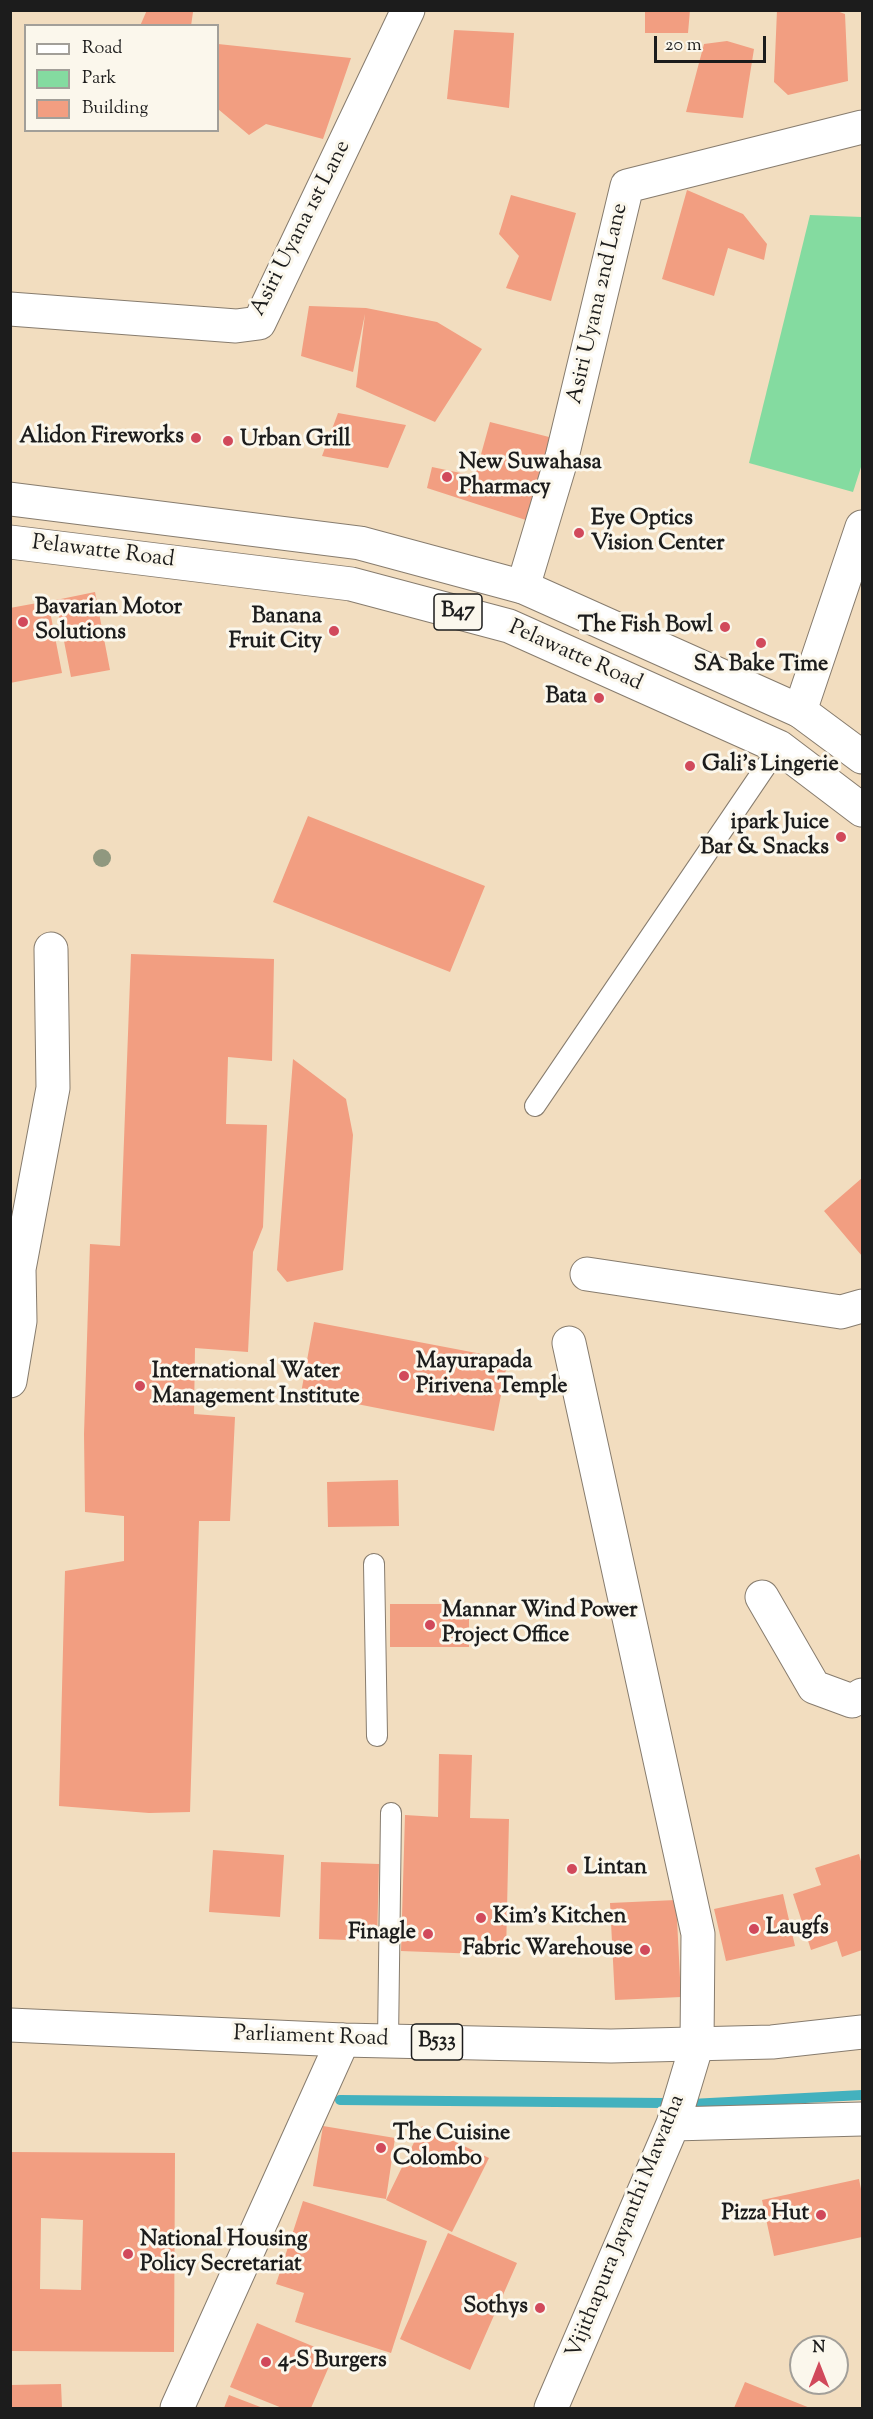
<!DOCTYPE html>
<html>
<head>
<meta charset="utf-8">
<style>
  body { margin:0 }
  #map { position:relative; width:873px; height:2419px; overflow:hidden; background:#f2ddbf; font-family:"Sorts Mill Goudy",serif }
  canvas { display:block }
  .frame { position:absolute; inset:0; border:12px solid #1c1c1c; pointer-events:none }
  .legend { position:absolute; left:24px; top:24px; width:195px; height:108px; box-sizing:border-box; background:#fbf7ec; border:2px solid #a29f99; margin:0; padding:8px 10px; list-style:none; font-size:18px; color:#1c1c1c }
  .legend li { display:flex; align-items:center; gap:12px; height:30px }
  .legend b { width:30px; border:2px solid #a29f99 }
  .north { position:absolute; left:789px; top:2335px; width:60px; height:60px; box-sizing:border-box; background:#fbf7ec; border:2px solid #a29f99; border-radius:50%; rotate:0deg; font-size:16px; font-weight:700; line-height:24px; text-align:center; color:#1c1c1c }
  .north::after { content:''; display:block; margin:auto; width:21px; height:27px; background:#d1495b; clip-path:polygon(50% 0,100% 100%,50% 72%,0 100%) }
  .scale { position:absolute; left:654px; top:36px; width:112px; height:27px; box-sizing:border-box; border:3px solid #1c1c1c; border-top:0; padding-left:8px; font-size:18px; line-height:21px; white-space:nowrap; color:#1c1c1c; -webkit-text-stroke:4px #fbf7ec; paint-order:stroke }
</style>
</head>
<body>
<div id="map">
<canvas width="873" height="2419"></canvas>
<div class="frame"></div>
<ul class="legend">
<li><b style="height:8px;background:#fff"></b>Road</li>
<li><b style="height:16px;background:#84dba0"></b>Park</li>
<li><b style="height:16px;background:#f29e81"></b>Building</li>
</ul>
<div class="north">N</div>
<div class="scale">20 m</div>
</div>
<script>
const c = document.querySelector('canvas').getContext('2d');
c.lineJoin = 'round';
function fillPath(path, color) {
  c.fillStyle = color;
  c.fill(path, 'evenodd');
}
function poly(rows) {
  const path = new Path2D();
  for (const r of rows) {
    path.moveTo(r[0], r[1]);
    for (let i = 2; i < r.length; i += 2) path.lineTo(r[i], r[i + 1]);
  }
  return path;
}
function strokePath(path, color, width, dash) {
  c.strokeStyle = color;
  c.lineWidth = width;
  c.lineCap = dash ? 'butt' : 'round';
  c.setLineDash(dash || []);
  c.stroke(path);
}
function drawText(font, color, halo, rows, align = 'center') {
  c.font = font + ' "Sorts Mill Goudy",serif';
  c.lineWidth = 6;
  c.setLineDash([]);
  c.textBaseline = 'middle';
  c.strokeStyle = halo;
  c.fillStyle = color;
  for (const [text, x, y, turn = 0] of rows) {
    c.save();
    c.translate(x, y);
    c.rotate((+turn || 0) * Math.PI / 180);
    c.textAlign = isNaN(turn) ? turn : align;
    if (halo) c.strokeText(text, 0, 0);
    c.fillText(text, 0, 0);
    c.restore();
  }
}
const green = poly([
  [810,215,862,217,862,464,853,492,749,463]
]);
const stream = poly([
  [340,2100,663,2103],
  [691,2104,862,2095]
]);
const building = poly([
  [147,10,193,12,191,26,140,26],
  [645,10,690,10,688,33,645,33],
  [777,10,834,10,845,14,848,81,788,95,774,82],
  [454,30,514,33,509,108,447,99],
  [727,41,754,49,743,118,686,112,704,44],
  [218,44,351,58,323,139,266,124,249,135,218,109],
  [687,190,743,214,767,244,764,260,728,248,714,296,662,279],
  [511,195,576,213,551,301,506,288,519,256,499,234],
  [309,306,366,308,437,322,482,349,435,422,356,387,365,314,353,372,301,356],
  [338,413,406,425,388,468,322,456],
  [490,422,553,438,532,522,427,488,432,467,475,476],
  [95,592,110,670,71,677,56,600],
  [48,601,62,673,10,683,10,608],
  [308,816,485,886,450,972,273,902],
  [131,954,274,959,272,1061,228,1057,226,1124,267,1125,263,1227,253,1252,248,1352,195,1348,194,1414,235,1417,230,1521,199,1521,190,1812,149,1813,59,1806,65,1571,124,1561,124,1516,85,1512,84,1434,90,1244,120,1246],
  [293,1059,346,1099,353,1135,343,1270,287,1282,277,1270],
  [862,1178,862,1256,824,1211],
  [314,1322,508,1359,494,1431,301,1393],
  [398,1480,399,1526,328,1527,327,1482],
  [390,1604,469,1604,469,1647,390,1647],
  [439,1754,472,1755,470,1818,509,1819,506,1955,401,1951,405,1815,438,1817],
  [213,1850,284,1855,280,1917,209,1912],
  [859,1854,862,1865,862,1950,842,1957,837,1941,811,1950,793,1894,821,1885,815,1868],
  [321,1862,379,1864,377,1941,319,1939],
  [783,1894,795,1946,726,1961,714,1909],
  [676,1900,681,1997,615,2000,610,1903],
  [323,2126,395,2138,386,2199,313,2186],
  [422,2126,489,2158,452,2232,386,2200],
  [10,2152,175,2153,174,2352,10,2351],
  [41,2218,83,2220,81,2290,40,2289],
  [859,2179,862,2194,862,2237,774,2256,762,2200],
  [303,2201,427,2241,391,2353,295,2322,304,2293,276,2284],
  [448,2233,517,2263,470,2370,400,2339],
  [257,2323,334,2355,311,2408,282,2408,230,2387],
  [745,2382,810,2408,734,2408],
  [61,2384,62,2408,10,2408,10,2385],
  [229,2395,263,2408,224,2408]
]);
const service = poly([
  [535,1106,779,747],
  [374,1564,377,1736],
  [388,2041,391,1813]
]);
const minor = poly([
  [10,309,236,326,259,323,408,10],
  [523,587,562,457,627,186,862,127],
  [800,711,862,527],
  [587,1274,841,1312,862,1306],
  [10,1381,20,1321,19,1269,53,1088,51,949],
  [762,1597,814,1687,852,1701,862,1695],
  [673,2124,862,2119],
  [177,2408,343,2040],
  [551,2408,673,2124,697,2044,698,1934,569,1343]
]);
const primary = poly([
  [10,499,360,543,523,587,800,711,862,757],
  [10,542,351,584,509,626,779,747,862,810],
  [10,2025,343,2040,611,2046,772,2042,862,2032]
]);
const trees = [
  [102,858]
];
const markers = [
  [196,438,6,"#d1495b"],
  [228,441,6,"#d1495b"],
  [447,477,6,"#d1495b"],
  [579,533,6,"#d1495b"],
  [23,622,6,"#d1495b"],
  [725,627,6,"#d1495b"],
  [334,631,6,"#d1495b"],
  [761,643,6,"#d1495b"],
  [599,698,6,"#d1495b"],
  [690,766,6,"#d1495b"],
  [841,837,6,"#d1495b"],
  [404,1376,6,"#d1495b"],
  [140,1386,6,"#d1495b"],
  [430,1625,6,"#d1495b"],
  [572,1869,6,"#d1495b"],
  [481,1918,6,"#d1495b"],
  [754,1929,6,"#d1495b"],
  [428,1934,6,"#d1495b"],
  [645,1950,6,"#d1495b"],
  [381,2148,6,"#d1495b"],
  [821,2215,6,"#d1495b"],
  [128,2254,6,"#d1495b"],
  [540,2308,6,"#d1495b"],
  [266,2362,6,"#d1495b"]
];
const shields = [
  [458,612,48],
  [437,2042,51]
];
const shieldNames = [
  ["B47",458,612],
  ["B533",437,2042]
];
const streetNames = [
  ["Asiri Uyana 1st Lane",302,229,-63],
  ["Asiri Uyana 2nd Lane",599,304,-77],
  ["Pelawatte Road",103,553,7],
  ["Pelawatte Road",575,657,24],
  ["Parliament Road",311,2038,2],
  ["Vijithapura Jayanthi Mawatha",627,2227,-68]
];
const poiNames = [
  ["Alidon Fireworks",184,438,"right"],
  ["Urban Grill",240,441],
  ["New Suwahasa",459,464],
  ["Pharmacy",459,489],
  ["Eye Optics",591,520],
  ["Vision Center",591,545],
  ["Bavarian Motor",35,609],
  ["Solutions",35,634],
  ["Banana",322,618,"right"],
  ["Fruit City",322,643,"right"],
  ["The Fish Bowl",713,627,"right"],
  ["SA Bake Time",761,666,"center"],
  ["Bata",587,698,"right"],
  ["Gali's Lingerie",702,766],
  ["ipark Juice",829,824,"right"],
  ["Bar & Snacks",829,849,"right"],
  ["Mayurapada",416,1363],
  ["Pirivena Temple",416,1388],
  ["International Water",152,1373],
  ["Management Institute",152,1398],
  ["Mannar Wind Power",442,1612],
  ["Project Office",442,1637],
  ["Lintan",584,1869],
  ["Kim's Kitchen",493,1918],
  ["Laugfs",766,1929],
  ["Finagle",416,1934,"right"],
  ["Fabric Warehouse",633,1950,"right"],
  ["The Cuisine",393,2135],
  ["Colombo",393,2160],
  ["Pizza Hut",809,2215,"right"],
  ["National Housing",140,2241],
  ["Policy Secretariat",140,2266],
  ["Sothys",528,2308,"right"],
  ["4-S Burgers",278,2362]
];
fillPath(green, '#84dba0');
strokePath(stream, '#43b1be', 10);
fillPath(building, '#f29e81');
strokePath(service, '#877c6e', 22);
strokePath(minor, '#877c6e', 35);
strokePath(primary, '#877c6e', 35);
strokePath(service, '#fff', 20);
strokePath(minor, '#fff', 33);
strokePath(primary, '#fff', 33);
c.fillStyle = '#90987f';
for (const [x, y] of trees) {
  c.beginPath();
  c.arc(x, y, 9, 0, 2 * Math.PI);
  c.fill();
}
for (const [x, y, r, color] of markers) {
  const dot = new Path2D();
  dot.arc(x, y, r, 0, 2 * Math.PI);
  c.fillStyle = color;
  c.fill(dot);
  strokePath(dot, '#fbf7ec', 2);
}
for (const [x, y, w] of shields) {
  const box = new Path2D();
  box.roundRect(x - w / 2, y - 18, w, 36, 4.5);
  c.fillStyle = '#fbf7ec';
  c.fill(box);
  strokePath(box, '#1c1c1c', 1.5);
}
drawText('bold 21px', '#1c1c1c', null, shieldNames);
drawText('22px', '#1c1c1c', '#fbf7ec', streetNames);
drawText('bold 22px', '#1c1c1c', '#fbf7ec', poiNames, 'left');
</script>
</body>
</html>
